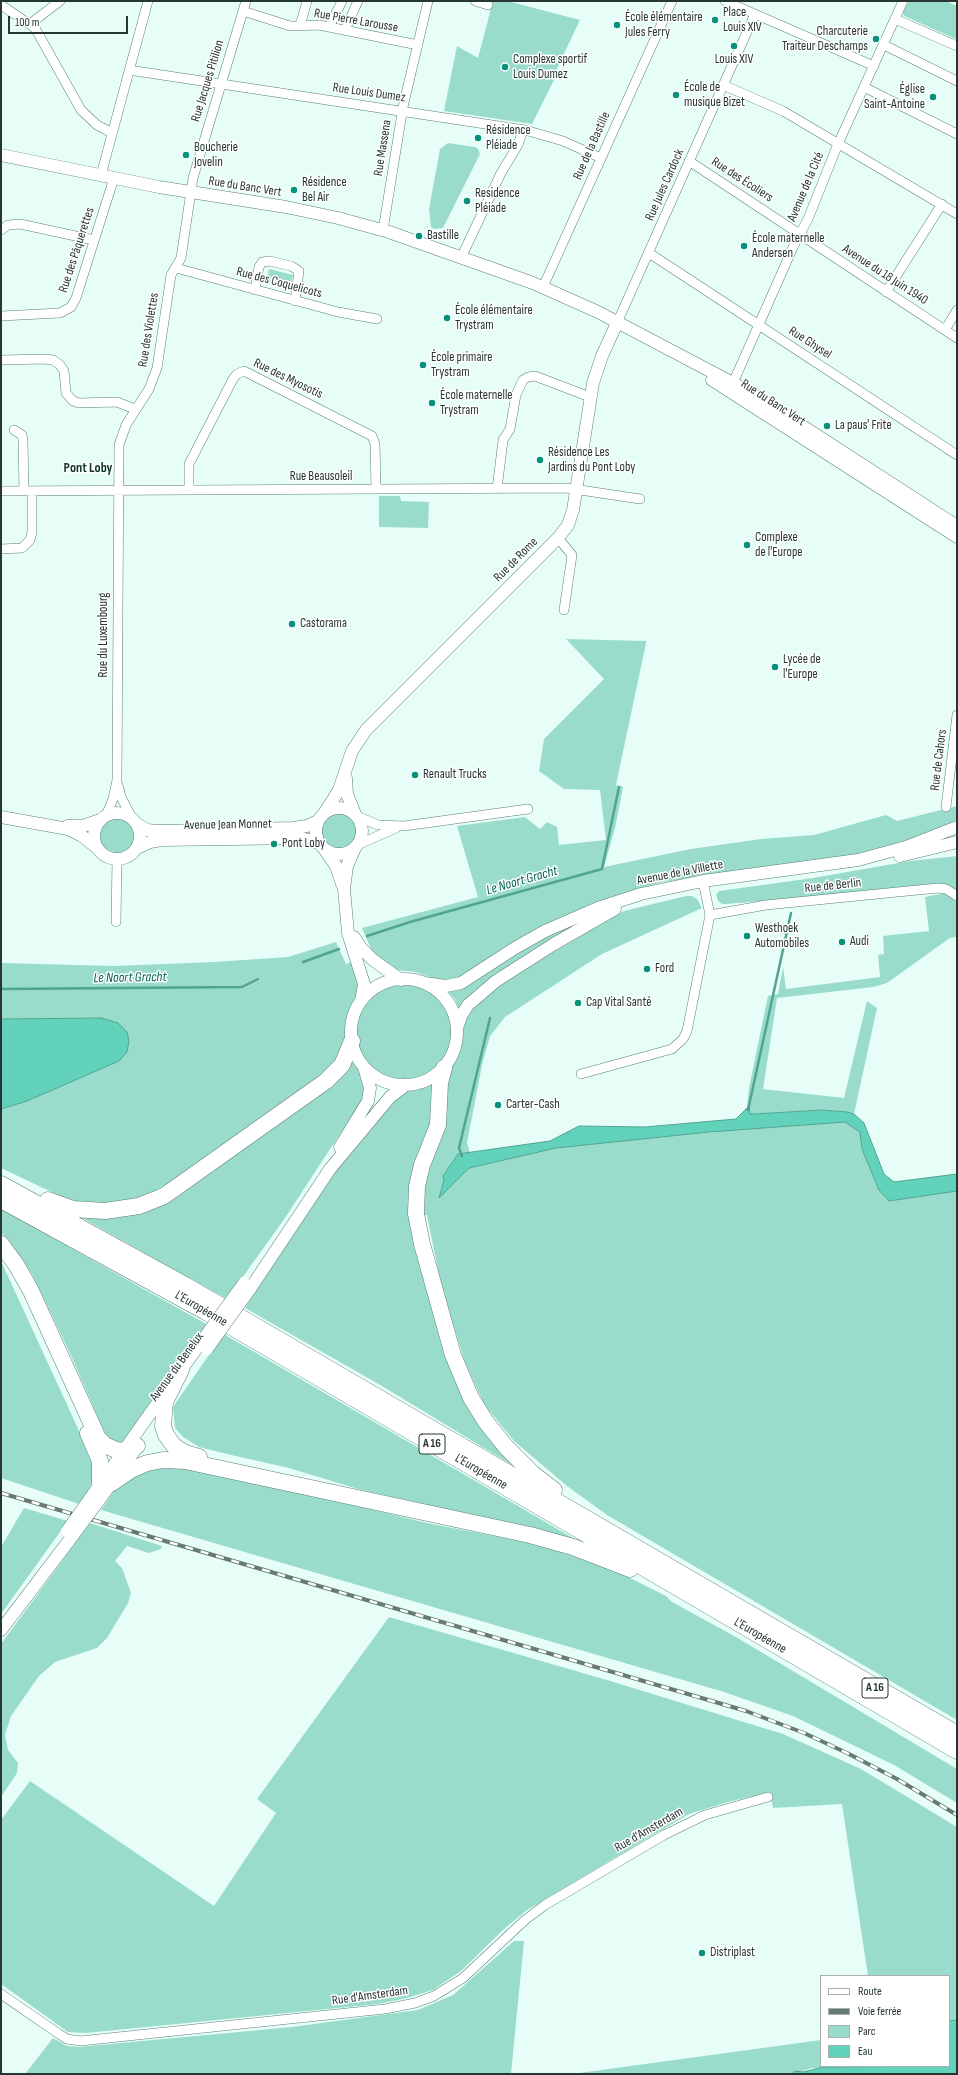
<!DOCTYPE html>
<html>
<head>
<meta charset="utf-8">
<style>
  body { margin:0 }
  #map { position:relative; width:958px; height:2075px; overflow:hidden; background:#e6fef7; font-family:"Sofia Sans Condensed",sans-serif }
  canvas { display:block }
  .frame { position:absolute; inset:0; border:2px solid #263632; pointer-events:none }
  .legend { position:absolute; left:820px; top:1975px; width:130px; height:92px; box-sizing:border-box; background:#fff; border:1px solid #a8afad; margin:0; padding:5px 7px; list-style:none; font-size:12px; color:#263632 }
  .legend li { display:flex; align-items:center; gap:8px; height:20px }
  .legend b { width:20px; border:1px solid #a8afad }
  .scale { position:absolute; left:8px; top:16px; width:120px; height:18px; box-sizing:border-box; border:2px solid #263632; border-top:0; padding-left:5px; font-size:12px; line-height:14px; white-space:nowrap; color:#263632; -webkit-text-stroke:3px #fff; paint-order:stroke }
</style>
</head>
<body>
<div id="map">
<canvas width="958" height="2075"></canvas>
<div class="frame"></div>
<ul class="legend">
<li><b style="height:5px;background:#fff"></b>Route</li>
<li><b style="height:5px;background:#677a75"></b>Voie ferrée</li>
<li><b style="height:11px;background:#9adccc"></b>Parc</li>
<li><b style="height:11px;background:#62d3ba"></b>Eau</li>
</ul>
<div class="scale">100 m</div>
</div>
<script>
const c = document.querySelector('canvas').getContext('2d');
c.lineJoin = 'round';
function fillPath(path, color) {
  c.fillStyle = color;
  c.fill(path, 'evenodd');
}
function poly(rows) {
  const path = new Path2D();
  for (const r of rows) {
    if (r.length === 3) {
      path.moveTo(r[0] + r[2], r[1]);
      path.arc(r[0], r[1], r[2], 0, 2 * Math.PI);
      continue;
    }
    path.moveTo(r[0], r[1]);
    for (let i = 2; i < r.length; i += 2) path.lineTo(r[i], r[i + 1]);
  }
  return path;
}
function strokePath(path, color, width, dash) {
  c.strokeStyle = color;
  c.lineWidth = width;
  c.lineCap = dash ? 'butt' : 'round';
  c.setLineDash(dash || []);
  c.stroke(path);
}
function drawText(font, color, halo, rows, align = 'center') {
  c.font = font + ' "Sofia Sans Condensed",sans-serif';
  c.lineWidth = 3;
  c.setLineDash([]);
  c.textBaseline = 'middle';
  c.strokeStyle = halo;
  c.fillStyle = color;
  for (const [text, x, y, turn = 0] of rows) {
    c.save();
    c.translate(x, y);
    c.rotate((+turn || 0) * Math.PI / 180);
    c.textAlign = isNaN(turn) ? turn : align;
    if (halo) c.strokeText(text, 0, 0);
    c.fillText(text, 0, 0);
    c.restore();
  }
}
const green = poly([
  [493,1,507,1,580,20,554,75,556,76,532,124,444,111,457,46,478,58],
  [909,1,946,1,957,6,956,39,904,16,903,13],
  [448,143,475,147,478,149,480,154,443,228,434,229,431,227,429,209,440,149],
  [269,269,293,275,290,287,267,282],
  [379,496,400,496,401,501,429,502,428,528,379,527],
  [566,639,646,641,646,643,616,785,623,787,615,828,604,867,691,849,761,839,814,835,886,815,897,821,957,806,957,820,918,837,857,854,663,882,623,893,578,910,465,978,439,981,416,972,397,970,374,956,362,928,478,897,457,826,525,817,540,829,547,822,557,827,559,845,606,840,600,790,564,789,539,771,544,739,604,679],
  [339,831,18],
  [117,835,18],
  [957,856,957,892,949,885,942,885,727,904,722,904,718,901,716,895,719,891,813,878,910,861],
  [945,893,957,902,957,937,950,938,940,945,887,983,873,987,777,998,763,1089,844,1098,867,1001,877,1008,854,1114,847,1112,822,1110,750,1114,747,1107,749,1088,768,996,778,994,783,967,786,989,880,977,878,955,884,954,883,936,929,931,925,897],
  [686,896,692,896,697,899,702,908,602,954,505,1017,490,1036,482,1065,467,1143,470,1153,458,1154,443,1176,444,1180,439,1197,469,1168,556,1148,709,1132,845,1122,860,1132,862,1149,879,1190,889,1201,957,1191,957,1720,607,1515,567,1486,514,1441,484,1404,465,1362,442,1290,427,1215,423,1215,422,1197,445,1084,450,1068,459,1054,462,1030,468,1011,497,985,624,911],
  [595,912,459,1009,455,999,445,989,535,941],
  [336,942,346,964,354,961,361,987,349,1014,346,1027,346,1041,337,1062,313,1085,170,1182,146,1196,127,1202,85,1204,60,1196,1,1168,1,1109,27,1101,119,1061,101,1018,1,1019,1,963,114,966,214,962,288,957],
  [404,1033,48],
  [350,1057,365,1081,364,1097,285,1218,227,1299,77,1215,155,1206,183,1193,236,1152],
  [436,1080,435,1117,413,1183,445,1348,514,1460,512,1465,382,1386,245,1308,329,1175,386,1107,404,1091,420,1089],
  [1,1209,208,1325,124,1442,120,1445,108,1440,69,1351,32,1274,1,1232],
  [1,1261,92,1459,94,1477,88,1492,79,1504,1,1478],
  [224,1333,227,1336,590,1548,428,1505,358,1489,289,1468,227,1454,199,1447,183,1437,175,1428,173,1407],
  [174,1465,271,1485,427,1523,545,1546,622,1574,666,1596,672,1602,736,1637,957,1769,957,1803,894,1765,793,1716,724,1692,101,1510,116,1488,150,1468],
  [24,1508,68,1521,1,1614,1,1547],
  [90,1523,162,1546,161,1549,149,1553,127,1546,115,1561,122,1568,131,1593,128,1603,107,1638,97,1648,55,1662,39,1676,11,1716,5,1735,8,1750,18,1763,17,1773,1,1797,1,1644],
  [389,1617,607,1680,783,1734,861,1769,957,1827,957,2020,949,2021,949,1976,868,1976,842,1804,773,1808,770,1792,728,1802,689,1814,653,1835,527,1910,504,1929,461,1971,433,1990,407,1998,378,2004,86,2033,68,2032,1,1984,1,1820,30,1781,214,1906,276,1813,257,1799],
  [514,1941,524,1941,511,2074,25,2074,53,2038,67,2046,78,2047,292,2027,418,2010,453,1995],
  [821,2040,821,2066,840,2066,812,2068,792,2074,572,2074]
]);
const water = poly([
  [101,1018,118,1023,127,1032,129,1041,127,1052,119,1061,27,1101,1,1109,1,1019,101,1018],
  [749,1106,750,1114,754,1114,822,1110,847,1112,854,1114,864,1123,884,1174,894,1182,957,1174,957,1191,889,1201,879,1190,862,1149,860,1132,845,1122,709,1132,556,1148,469,1168,439,1198,444,1180,443,1176,458,1154,550,1141,579,1126,645,1127,736,1119,749,1106],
  [957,2020,957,2074,792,2074,795,2071,803,2072,823,2067,949,2066,949,2021,957,2020]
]);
const stream = poly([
  [367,936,410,922,602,869,619,787],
  [303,962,339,949],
  [1,989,242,987,258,979],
  [748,1110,791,913],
  [462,1156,459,1148,490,1018]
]);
const street = poly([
  [475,1,488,5],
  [725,1,874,66],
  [1,5,35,28,81,110,97,125,112,133],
  [243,11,290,26,319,25,418,45],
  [895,19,957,46],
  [30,24,60,1],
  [300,26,307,1],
  [329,27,342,1],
  [345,30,358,1],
  [884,45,957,81],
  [129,70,525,130,563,141,601,158],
  [723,85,783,111,957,214],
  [864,87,957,134],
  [689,161,957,338],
  [101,175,148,1],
  [1,230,8,225,20,224,94,240],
  [383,230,403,107,428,1],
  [649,253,957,455],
  [461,258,501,173,518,145,523,130],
  [176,268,338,312,377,319],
  [543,287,672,1],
  [255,290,259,267,262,262,270,261,291,266,299,271,295,301],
  [886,292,942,204],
  [1,316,60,313,71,307,76,298,114,178],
  [617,323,755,14],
  [945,330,957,310],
  [1,360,44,359,53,360,60,365,64,371,66,393,73,401,79,403,117,402,135,409],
  [733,383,794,245,808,219,838,144,903,1],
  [14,430,22,435,23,440,24,491],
  [497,489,503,440,510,429,516,395,523,380,528,377,535,376,590,397],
  [189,490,189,464,233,379,237,374,244,371,372,436,375,444,376,489],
  [1,491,567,488,640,499],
  [558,538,572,555,564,610],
  [1,549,22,548,30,540,32,532,32,491],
  [118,785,121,797,132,818],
  [946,807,957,715],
  [106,816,113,799,117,780,119,445,126,425,149,389,157,368,171,275,181,258,193,178,246,1],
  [357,816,378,825,404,826,528,809],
  [357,845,396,828],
  [710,915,766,905,938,888,946,889,957,896],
  [116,922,117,859],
  [581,1074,672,1049,683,1039,687,1031,710,915,703,881],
  [1,1994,59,2034,67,2039,80,2041,385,2009,415,2003,434,1996,463,1978,525,1920,545,1905,664,1835,705,1815,768,1797]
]);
const secondary = poly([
  [1,155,159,187,286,207,338,218,389,232,533,283,598,312,750,392,957,526],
  [712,380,957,537],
  [346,778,347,794,355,814],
  [339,831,23],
  [325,812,339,790,352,751,366,730,558,538,568,525,573,510,593,383,602,356,617,323],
  [117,836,23],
  [1,817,68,829,82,836,96,847],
  [137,824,147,830,159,831,293,828,307,826,318,821],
  [67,826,83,826,100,820],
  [137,848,150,842,161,840,301,838,319,843],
  [355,848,347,866,344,889,348,933,364,984,361,1001],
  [325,850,336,866,342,884],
  [900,856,957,842],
  [354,937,361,948,373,960,401,980],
  [404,1032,53],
  [424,983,446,986,461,983,515,948,545,931,598,908,641,894,703,881,858,860,906,847,957,827],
  [457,1028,461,1016,468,1005,496,981,554,944,615,909],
  [340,1147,368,1101,370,1088,364,1067],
  [250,1289,330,1169,390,1097,406,1085],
  [177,1376,199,1345],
  [89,1500,166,1391],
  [97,1503,138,1446],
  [1,1630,74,1534]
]);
const highway = poly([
  [444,1068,440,1083,438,1125,422,1165,417,1186,416,1214,422,1244,453,1355,471,1398,486,1422,506,1447,532,1473,554,1490],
  [1,1184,185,1285,957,1734],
  [1,1200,206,1312,957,1751],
  [48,1200,73,1209,105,1211,139,1206,164,1196,326,1081,342,1065,352,1041],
  [1,1244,17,1266,31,1291,98,1438,105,1445,116,1450,126,1451,137,1446],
  [181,1370,165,1402,163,1426,166,1435,174,1446,185,1453,199,1457],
  [88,1433,100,1461,100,1484],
  [112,1483,131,1470,147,1463,163,1460,185,1461,530,1535,573,1547,630,1569]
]);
const rail = poly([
  [1,1493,746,1711,804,1733,847,1753,897,1779,957,1815]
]);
const secondaryBridge = poly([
  [199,1345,244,1283],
  [207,1349,250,1289],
  [67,1531,89,1500],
  [74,1534,97,1503]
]);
const markers = [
  [715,20,4,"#05917b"],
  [617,25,4,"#05917b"],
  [876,39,4,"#05917b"],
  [734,46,4,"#05917b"],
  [505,67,4,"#05917b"],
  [676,95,4,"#05917b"],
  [933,97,4,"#05917b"],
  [478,138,4,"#05917b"],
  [186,155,4,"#05917b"],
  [294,190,4,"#05917b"],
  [467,201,4,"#05917b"],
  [419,236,4,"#05917b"],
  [744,246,4,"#05917b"],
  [447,318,4,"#05917b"],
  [423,365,4,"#05917b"],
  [432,403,4,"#05917b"],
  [827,426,4,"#05917b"],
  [540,460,4,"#05917b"],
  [747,545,4,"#05917b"],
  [292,624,4,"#05917b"],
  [775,667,4,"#05917b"],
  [415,775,4,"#05917b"],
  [274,844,4,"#05917b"],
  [747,936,4,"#05917b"],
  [842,942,4,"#05917b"],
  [647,969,4,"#05917b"],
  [578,1003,4,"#05917b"],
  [498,1105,4,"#05917b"],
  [702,1953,4,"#05917b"]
];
const shields = [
  [432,1444,26],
  [875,1688,26]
];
const shieldNames = [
  ["A 16",432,1444],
  ["A 16",875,1688]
];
const poiNames = [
  ["Place",723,13],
  ["Louis XIV",723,28],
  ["École élémentaire",625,18],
  ["Jules Ferry",625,33],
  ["Charcuterie",868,32,"right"],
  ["Traiteur Deschamps",868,47,"right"],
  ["Complexe sportif",513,60],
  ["Louis Dumez",513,75],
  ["Louis XIV",734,60,"center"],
  ["École de",684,88],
  ["musique Bizet",684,103],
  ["Église",925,90,"right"],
  ["Saint-Antoine",925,105,"right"],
  ["Résidence",486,131],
  ["Pléiade",486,146],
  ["Boucherie",194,148],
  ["Jovelin",194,163],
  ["Résidence",302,183],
  ["Bel Air",302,198],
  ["Residence",475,194],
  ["Pléiade",475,209],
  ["Bastille",427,236],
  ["École maternelle",752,239],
  ["Andersen",752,254],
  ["École élémentaire",455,311],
  ["Trystram",455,326],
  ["École primaire",431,358],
  ["Trystram",431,373],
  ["École maternelle",440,396],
  ["Trystram",440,411],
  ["La paus' Frite",835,426],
  ["Résidence Les",548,453],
  ["Jardins du Pont Loby",548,468],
  ["Complexe",755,538],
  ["de l'Europe",755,553],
  ["Castorama",300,624],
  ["Lycée de",783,660],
  ["l'Europe",783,675],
  ["Renault Trucks",423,775],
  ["Pont Loby",282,844],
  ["Westhoek",755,929],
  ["Automobiles",755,944],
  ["Audi",850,942],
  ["Ford",655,969],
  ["Cap Vital Santé",586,1003],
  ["Carter-Cash",506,1105],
  ["Distriplast",710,1953]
];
const streetNames = [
  ["Rue Pierre Larousse",356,21,10],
  ["Rue Jacques Pitilion",208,81,-73],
  ["Rue Louis Dumez",369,93,8],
  ["Rue de la Bastille",592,146,-66],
  ["Rue Massena",383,148,-81],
  ["Rue des Écoliers",742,180,33],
  ["Rue Jules Cardock",665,185,-66],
  ["Rue du Banc Vert",245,187,9],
  ["Avenue de la Cité",806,187,-67],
  ["Rue des Pâquerettes",77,250,-72],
  ["Avenue du 18 Juin 1940",885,275,33],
  ["Rue des Coquelicots",279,283,15],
  ["Rue des Violettes",149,330,-81],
  ["Rue Ghysel",810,343,33],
  ["Rue des Myosotis",288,379,26],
  ["Rue du Banc Vert",773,403,33],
  ["Rue Beausoleil",321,477],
  ["Rue de Rome",516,560,-45],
  ["Rue du Luxembourg",104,635,-90],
  ["Rue de Cahors",939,760,-83],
  ["Avenue Jean Monnet",228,825,-1],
  ["Avenue de la Villette",680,873,-11],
  ["Rue de Berlin",833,886,-6],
  ["L'Européenne",201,1309,30],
  ["Avenue du Benelux",177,1367,-54],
  ["L'Européenne",481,1472,30],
  ["L'Européenne",760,1636,30],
  ["Rue d'Amsterdam",649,1830,-30],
  ["Rue d'Amsterdam",370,1996,-8]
];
const neighbourhoodNames = [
  ["Pont Loby",88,468]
];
const waterNames = [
  ["Le Noort Gracht",522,881,-16],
  ["Le Noort Gracht",130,978,-1]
];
fillPath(green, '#9adccc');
fillPath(water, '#62d3ba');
strokePath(water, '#50a491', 1);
strokePath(stream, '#50a491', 2.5);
strokePath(street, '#597f76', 10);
strokePath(secondary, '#597f76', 13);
strokePath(highway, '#597f76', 17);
strokePath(street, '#fff', 9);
strokePath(secondary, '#fff', 12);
strokePath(highway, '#fff', 16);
strokePath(rail, '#677a75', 4);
strokePath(rail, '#fff', 2.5, [8]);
strokePath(secondaryBridge, '#597f76', 13, []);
strokePath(secondaryBridge, '#fff', 12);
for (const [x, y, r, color] of markers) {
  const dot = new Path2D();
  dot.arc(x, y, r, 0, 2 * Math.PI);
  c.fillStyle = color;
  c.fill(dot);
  strokePath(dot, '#fff', 1.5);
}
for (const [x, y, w] of shields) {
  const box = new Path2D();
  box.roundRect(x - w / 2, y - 10, w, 20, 3);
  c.fillStyle = '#fff';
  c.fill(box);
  strokePath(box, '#263632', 1);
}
drawText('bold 12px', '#263632', null, shieldNames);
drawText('13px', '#263632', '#fff', poiNames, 'left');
drawText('13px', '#263632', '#fff', streetNames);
drawText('bold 14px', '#10362e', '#fff', neighbourhoodNames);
drawText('italic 14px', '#006455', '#fff', waterNames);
</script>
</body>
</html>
